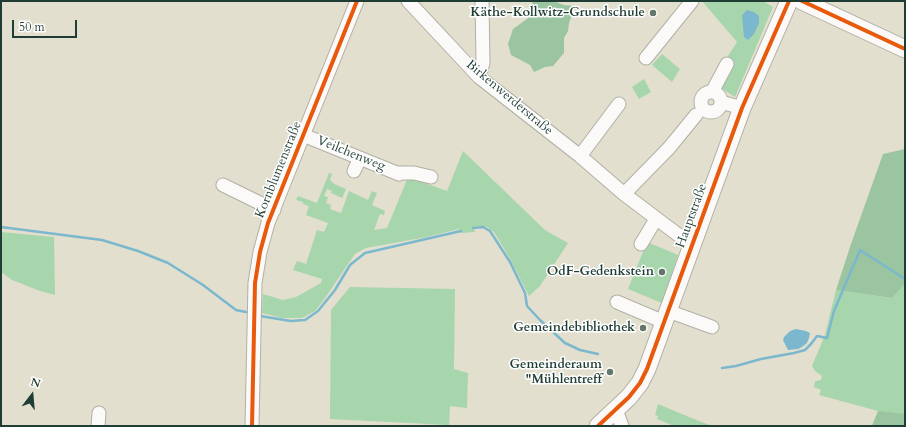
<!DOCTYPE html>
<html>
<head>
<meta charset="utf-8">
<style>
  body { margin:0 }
  #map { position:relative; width:906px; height:427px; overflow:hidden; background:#e3dfce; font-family:Cardo,serif }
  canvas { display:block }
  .frame { position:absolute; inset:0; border:2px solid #1f3d34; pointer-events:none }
  .north { position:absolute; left:12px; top:375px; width:40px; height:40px; -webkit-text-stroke:3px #fff; paint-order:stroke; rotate:16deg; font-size:11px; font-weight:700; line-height:16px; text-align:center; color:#1f3d34 }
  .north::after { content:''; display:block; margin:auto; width:14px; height:18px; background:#1f3d34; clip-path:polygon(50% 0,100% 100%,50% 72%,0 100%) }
  .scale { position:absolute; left:12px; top:20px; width:65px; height:18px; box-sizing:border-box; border:2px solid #1f3d34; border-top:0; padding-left:5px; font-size:12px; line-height:14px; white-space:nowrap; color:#1f3d34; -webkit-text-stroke:3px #fff; paint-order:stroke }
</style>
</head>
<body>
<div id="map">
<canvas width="906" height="427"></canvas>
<div class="frame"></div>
<div class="north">N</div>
<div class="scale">50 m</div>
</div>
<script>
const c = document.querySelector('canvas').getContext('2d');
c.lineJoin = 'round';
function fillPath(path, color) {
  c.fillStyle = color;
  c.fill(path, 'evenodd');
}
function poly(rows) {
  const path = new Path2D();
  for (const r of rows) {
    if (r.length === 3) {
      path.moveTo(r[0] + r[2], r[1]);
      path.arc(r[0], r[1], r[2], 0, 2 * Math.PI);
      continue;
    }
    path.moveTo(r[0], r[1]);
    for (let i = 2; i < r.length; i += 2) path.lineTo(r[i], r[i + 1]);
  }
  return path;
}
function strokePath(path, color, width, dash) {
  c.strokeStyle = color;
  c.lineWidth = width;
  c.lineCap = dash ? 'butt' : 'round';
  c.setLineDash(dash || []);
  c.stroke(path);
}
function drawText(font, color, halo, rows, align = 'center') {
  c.font = font + ' Cardo,serif';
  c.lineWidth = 3;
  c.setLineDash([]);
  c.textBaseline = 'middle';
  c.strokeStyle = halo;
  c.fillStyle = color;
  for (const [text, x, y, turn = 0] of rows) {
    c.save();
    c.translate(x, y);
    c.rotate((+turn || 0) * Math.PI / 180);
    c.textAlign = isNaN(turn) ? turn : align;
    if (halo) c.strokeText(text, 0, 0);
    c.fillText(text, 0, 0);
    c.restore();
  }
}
const green = poly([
  [702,1,763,1,773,7,735,97,718,86,726,59,737,42],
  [662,54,680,69,672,82,652,65],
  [644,79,651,92,639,99,632,87],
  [463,151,545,230,568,243,540,286,529,296,509,257,494,232,487,227,479,226,473,227,475,232,461,233,459,229,427,237,366,248,355,254,348,264,323,301,315,311,302,318,282,318,262,313,263,294,283,300,296,297,321,283,322,279,293,270,297,261,306,264,317,230,324,232,328,223,306,215,309,206,303,204,303,202,296,200,298,196,317,203,329,173,332,174,330,180,334,184,346,189,342,198,331,193,332,191,327,189,324,196,328,197,326,203,331,205,330,209,341,213,349,191,368,200,372,191,377,193,372,205,385,211,384,215,380,214,374,230,387,228,408,177,447,191],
  [1,232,54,237,55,295,40,291,12,280,1,272],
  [647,242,678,255,662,303,628,289],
  [905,284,905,426,872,426,878,411,819,395,821,390,814,387,815,381,821,380,822,376,815,371,812,366,825,335,836,290,892,298],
  [350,287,455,289,454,369,468,373,467,408,450,406,449,425,330,419,331,310],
  [658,404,689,417,712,426,674,426,657,419,658,416,655,415]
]);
const forest = poly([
  [533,1,554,1,563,5,575,6,569,23,568,31,564,38,564,53,553,66,545,67,534,72,530,65,511,55,508,44,513,29,531,16,531,6],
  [905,149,905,284,892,298,836,290,851,244,883,154],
  [878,411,905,414,905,426,872,426]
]);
const water = poly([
  [747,10,754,12,759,16,759,23,754,34,748,40,744,37,742,15],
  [796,329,806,331,810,333,809,338,807,343,802,347,798,349,788,350,783,340,784,337,790,331]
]);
const stream = poly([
  [1,227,102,240,138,251,168,263,203,285,236,310,246,312],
  [473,228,483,227,490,231,510,262,525,293,527,306,540,320,565,343,580,350,598,354],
  [260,316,291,321,305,320,318,311,335,290,350,265,365,253,461,231],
  [722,368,736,366,761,359,794,353,805,350,811,344,817,336,827,338,834,311,860,250,905,279]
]);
const minor = poly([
  [408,1,479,77,580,156,624,194,677,234,693,241],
  [646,58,692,1],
  [479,77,483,63,482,1],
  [712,92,727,64],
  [711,102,10],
  [721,102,742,108],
  [303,135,399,174],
  [580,156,619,104],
  [354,171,360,158],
  [397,173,414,173,431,177],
  [223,185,274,210],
  [624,194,669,148,696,115],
  [641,244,656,219],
  [617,302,664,322],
  [668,311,712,327],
  [616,410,622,426],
  [98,426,99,413],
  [252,426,255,283,260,252,268,223,284,183,357,1]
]);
const major = poly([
  [802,1,905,49],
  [598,426,629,397,640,383,647,369,742,108,789,1]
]);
const cycleway = poly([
  [802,1,905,49],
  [252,426,255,283,260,252,268,223,284,183,357,1],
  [598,426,629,397,640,383,647,369,742,108,789,1]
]);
const markers = [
  [653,13,4,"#64766a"],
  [662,272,4,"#64766a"],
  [643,328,4,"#64766a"],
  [610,372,4,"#64766a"]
];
const poiNames = [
  ["Käthe-Kollwitz-Grundschule",645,13],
  ["OdF-Gedenkstein",654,272],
  ["Gemeindebibliothek",635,328],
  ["Gemeinderaum",602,365],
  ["\"Mühlentreff",602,380]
];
const streetNames = [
  ["Birkenwerderstraße",509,98,40],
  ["Veilchenweg",351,154,22],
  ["Kornblumenstraße",279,170,-68],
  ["Hauptstraße",692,216,-70]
];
fillPath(green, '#a7d5ac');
fillPath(forest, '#9bc5a0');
fillPath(water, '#7bb8cd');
strokePath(stream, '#7bb8cd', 2.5);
strokePath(minor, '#b0b0a5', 15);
strokePath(major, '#b0b0a5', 19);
strokePath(minor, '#fbfaf8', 13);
strokePath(major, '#fbfaf8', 17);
strokePath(cycleway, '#e8590c', 4);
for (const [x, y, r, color] of markers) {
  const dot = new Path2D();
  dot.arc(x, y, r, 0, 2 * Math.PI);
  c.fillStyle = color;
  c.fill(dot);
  strokePath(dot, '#fff', 1.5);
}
drawText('bold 13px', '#1f3d34', '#fff', poiNames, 'right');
drawText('13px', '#1f3d34', '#fff', streetNames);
</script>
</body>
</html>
